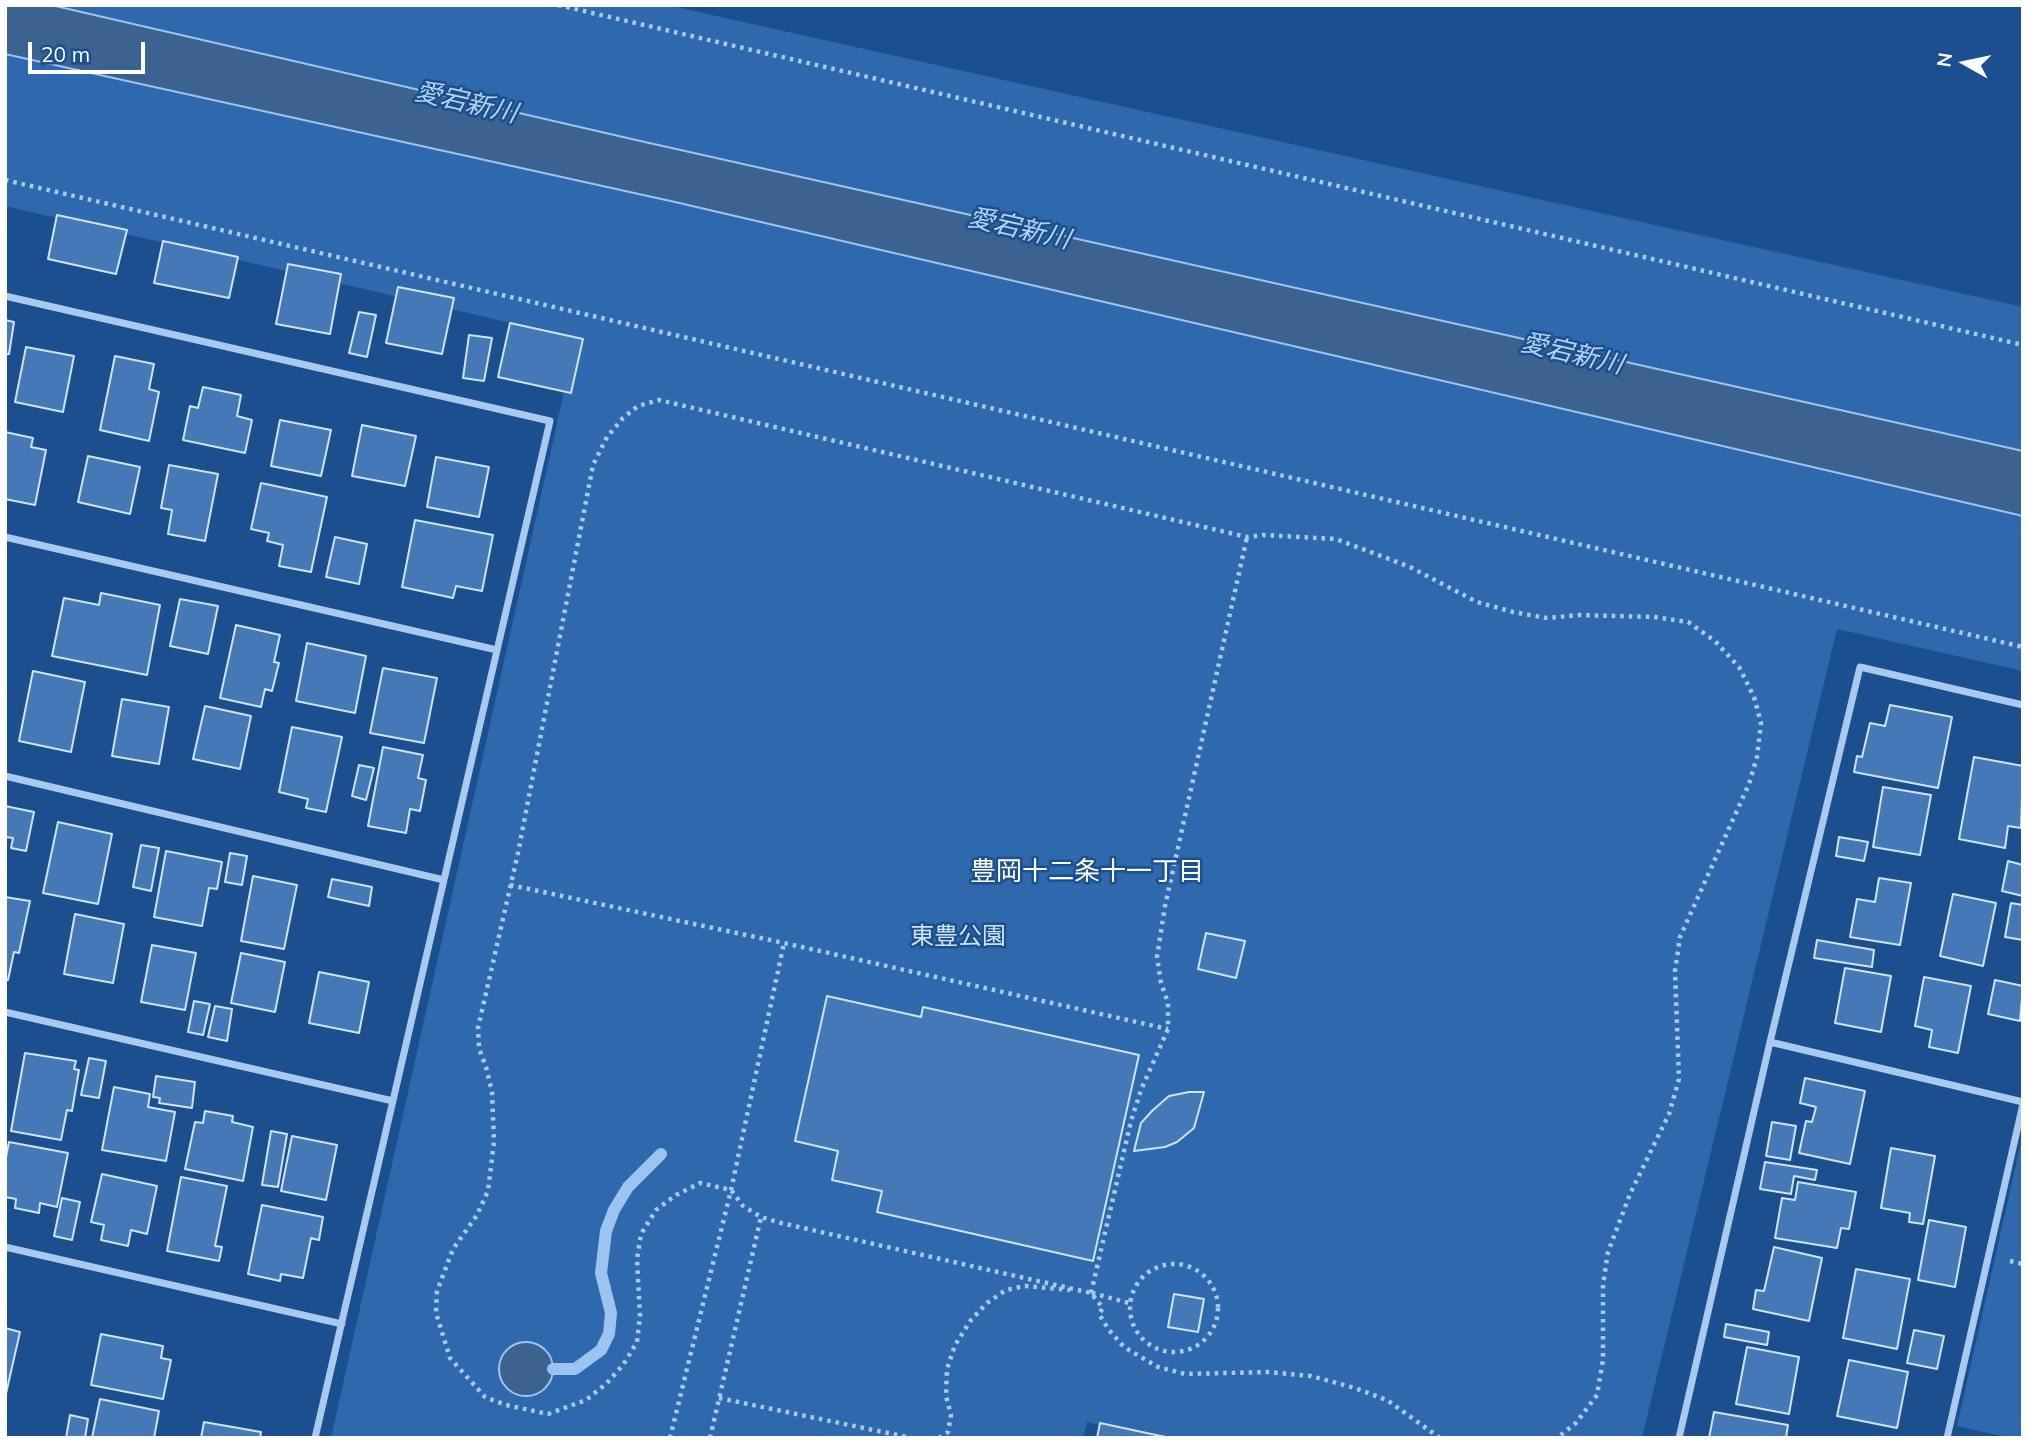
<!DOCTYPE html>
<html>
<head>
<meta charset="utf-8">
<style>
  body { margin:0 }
  #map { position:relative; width:2028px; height:1443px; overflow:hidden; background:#1b4f8f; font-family:Mulish,sans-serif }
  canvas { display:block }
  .frame { position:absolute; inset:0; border:7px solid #fff; pointer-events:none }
  .north { position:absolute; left:1930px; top:28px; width:70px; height:70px; -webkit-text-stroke:5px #1b4f8f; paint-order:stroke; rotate:279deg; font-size:19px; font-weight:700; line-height:28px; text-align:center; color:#fff }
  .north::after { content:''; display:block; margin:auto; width:24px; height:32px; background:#fff; clip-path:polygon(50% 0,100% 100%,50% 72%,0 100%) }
  .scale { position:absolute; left:28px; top:42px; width:117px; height:32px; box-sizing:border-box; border:4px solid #fff; border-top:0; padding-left:9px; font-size:21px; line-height:24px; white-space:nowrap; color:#fff; -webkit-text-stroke:5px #1b4f8f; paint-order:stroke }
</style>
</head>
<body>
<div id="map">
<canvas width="2028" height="1443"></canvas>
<div class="frame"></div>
<div class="north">N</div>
<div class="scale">20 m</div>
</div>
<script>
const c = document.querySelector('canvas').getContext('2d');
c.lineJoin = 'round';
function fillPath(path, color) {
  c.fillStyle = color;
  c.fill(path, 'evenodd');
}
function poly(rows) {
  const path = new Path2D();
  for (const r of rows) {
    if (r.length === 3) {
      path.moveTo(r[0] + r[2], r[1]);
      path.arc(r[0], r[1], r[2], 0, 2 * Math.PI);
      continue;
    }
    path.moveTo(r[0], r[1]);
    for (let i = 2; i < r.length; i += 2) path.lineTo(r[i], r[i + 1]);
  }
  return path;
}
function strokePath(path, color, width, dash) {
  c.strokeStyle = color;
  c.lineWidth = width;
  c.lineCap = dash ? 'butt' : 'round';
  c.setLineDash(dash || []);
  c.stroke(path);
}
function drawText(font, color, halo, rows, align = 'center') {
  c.font = font + ' Mulish,"Noto Sans JP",sans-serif';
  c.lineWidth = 5;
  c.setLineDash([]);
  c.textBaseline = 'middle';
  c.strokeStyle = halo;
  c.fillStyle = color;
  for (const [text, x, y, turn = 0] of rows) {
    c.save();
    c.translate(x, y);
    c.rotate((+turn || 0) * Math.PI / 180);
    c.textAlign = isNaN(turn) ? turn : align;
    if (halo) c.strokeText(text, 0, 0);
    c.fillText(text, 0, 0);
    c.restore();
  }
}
const green = poly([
  [5,5,667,5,2023,307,2023,671,1837,629,1642,1438,1153,1438,1087,1422,1083,1438,331,1438,576,338,5,206],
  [2023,1134,2023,1438,2010,1438,1957,1426]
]);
const water = poly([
  [5,5,51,5,636,140,2023,451,2023,516,675,202,5,54,5,5],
  [526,1369,27]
]);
const stream = poly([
  [553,1369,575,1369,601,1350,609,1334,611,1313,601,1273,606,1231,614,1210,628,1187,661,1154]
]);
const building = poly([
  [57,215,127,230,116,274,48,259,57,215],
  [163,241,238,257,229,298,154,283,163,241],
  [288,264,341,274,330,334,276,324,288,264],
  [398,287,454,298,442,354,386,343,398,287],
  [359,312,376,315,367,357,349,353,359,312],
  [5,320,14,322,9,354,5,354,5,320],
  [510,323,583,339,571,393,498,377,510,323],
  [469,335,492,338,484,381,463,378,469,335],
  [26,347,74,356,63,412,15,402,26,347],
  [115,356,154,364,149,389,159,392,149,441,100,430,115,356],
  [203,387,241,395,237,416,252,420,245,453,183,440,190,406,198,408,203,387],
  [280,420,331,430,321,476,271,466,280,420],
  [362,425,416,436,405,486,352,476,362,425],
  [5,432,33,438,31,447,46,450,35,505,5,499,5,432],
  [88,456,140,467,130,514,78,502,88,456],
  [436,457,489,467,479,517,427,507,436,457],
  [169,465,218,474,205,541,168,534,172,510,161,508,169,465],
  [261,483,327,497,311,572,279,566,283,545,267,541,269,533,251,529,261,483],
  [415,520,493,535,482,591,456,586,453,598,402,587,415,520],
  [335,537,367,544,359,584,326,577,335,537],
  [101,593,160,605,147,675,52,656,64,598,99,605,101,593],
  [180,599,218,606,208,654,170,646,180,599],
  [236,625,280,635,274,662,279,663,272,691,265,689,261,707,220,698,236,625],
  [307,643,366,656,355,713,296,701,307,643],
  [383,668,437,678,424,743,370,733,383,668],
  [33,671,85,682,71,752,19,741,33,671],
  [122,699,169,707,159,764,112,756,122,699],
  [1890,705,1952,717,1938,788,1854,772,1857,756,1862,757,1870,723,1885,726,1890,705],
  [205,706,251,716,240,769,193,759,205,706],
  [292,727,342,737,326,812,306,808,308,799,279,792,292,727],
  [383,747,423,755,418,778,426,780,420,811,410,809,406,833,368,826,383,747],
  [1974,757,2023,766,2021,828,2008,826,2005,848,1959,839,1974,757],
  [359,765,374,768,366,800,352,796,359,765],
  [1883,787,1931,795,1920,855,1873,847,1883,787],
  [5,806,34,812,26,851,11,848,13,838,5,837,5,806],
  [58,822,112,834,98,904,43,893,58,822],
  [1839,837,1868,842,1864,861,1836,856,1839,837],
  [141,845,159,848,151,891,133,887,141,845],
  [166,851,222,862,217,889,209,888,202,926,154,917,166,851],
  [230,853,247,856,242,885,225,882,230,853],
  [2008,861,2023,865,2023,896,2002,891,2008,861],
  [253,876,297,885,284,949,241,941,253,876],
  [1879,878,1911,883,1900,945,1850,937,1857,899,1875,902,1879,878],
  [332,879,372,887,369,906,328,897,332,879],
  [1953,894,1996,903,1983,966,1940,956,1953,894],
  [5,897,30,901,19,953,14,952,8,980,5,980,5,897],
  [2011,903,2023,905,2023,940,2005,937,2011,903],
  [75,914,124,924,113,983,64,974,75,914],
  [1206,933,1245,941,1236,978,1198,969,1206,933],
  [1817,940,1874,950,1872,967,1814,958,1817,940],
  [152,945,196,953,185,1010,141,1002,152,945],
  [241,953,285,962,275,1012,231,1003,241,953],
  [1845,968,1891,976,1881,1032,1835,1023,1845,968],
  [319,972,369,982,359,1033,309,1023,319,972],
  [1924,977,1971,986,1958,1053,1929,1047,1932,1030,1915,1026,1924,977],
  [1995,980,2023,986,2020,1021,1988,1014,1995,980],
  [827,996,921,1017,923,1007,1139,1055,1093,1261,877,1212,882,1191,832,1180,838,1151,795,1141,827,996],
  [194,1001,210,1004,203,1035,188,1032,194,1001],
  [215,1006,232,1009,227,1041,208,1037,215,1006],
  [25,1053,76,1061,74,1069,79,1070,72,1111,67,1110,61,1140,11,1131,25,1053],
  [89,1058,106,1061,99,1098,81,1095,89,1058],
  [156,1076,195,1082,192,1108,159,1103,160,1098,153,1097,156,1076],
  [1805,1078,1865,1091,1850,1164,1799,1153,1806,1121,1812,1122,1816,1107,1800,1103,1805,1078],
  [114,1087,150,1094,148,1107,175,1112,166,1161,102,1150,114,1087],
  [1189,1092,1204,1092,1194,1128,1177,1142,1165,1147,1134,1151,1141,1123,1153,1110,1169,1096,1189,1092],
  [205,1111,233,1116,232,1122,253,1127,243,1181,185,1169,195,1122,203,1123,205,1111],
  [1772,1122,1796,1126,1790,1160,1766,1156,1772,1122],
  [271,1131,287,1134,278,1187,262,1185,271,1131],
  [292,1136,337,1145,326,1200,281,1191,292,1136],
  [9,1142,68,1153,57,1207,40,1203,39,1213,15,1208,16,1199,5,1197,5,1162,9,1142],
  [1891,1148,1935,1156,1923,1224,1909,1222,1910,1213,1881,1208,1891,1148],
  [1765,1162,1817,1170,1815,1180,1794,1176,1791,1194,1760,1189,1765,1162],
  [102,1174,157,1186,147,1234,131,1230,128,1246,101,1240,104,1225,91,1222,102,1174],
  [181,1177,227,1186,215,1246,222,1247,219,1261,167,1251,181,1177],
  [1798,1182,1856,1192,1849,1229,1841,1228,1837,1248,1775,1238,1782,1198,1795,1200,1798,1182],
  [62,1198,80,1202,72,1240,54,1236,62,1198],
  [262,1205,323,1217,319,1240,311,1238,303,1278,281,1274,280,1281,248,1274,262,1205],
  [1929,1220,1966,1227,1955,1287,1918,1280,1929,1220],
  [1774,1247,1822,1258,1809,1321,1753,1309,1756,1290,1764,1291,1774,1247],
  [1856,1269,1910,1279,1897,1349,1843,1338,1856,1269],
  [1174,1294,1204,1299,1198,1332,1168,1327,1174,1294],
  [1726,1324,1769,1332,1767,1345,1724,1337,1726,1324],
  [5,1328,20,1332,5,1398,5,1328],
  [1914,1330,1944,1336,1937,1369,1907,1363,1914,1330],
  [101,1334,163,1346,161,1358,171,1360,163,1399,91,1385,101,1334],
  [1747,1347,1799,1357,1789,1414,1736,1404,1747,1347],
  [1849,1360,1908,1372,1897,1428,1837,1416,1849,1360],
  [100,1399,159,1411,154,1438,92,1438,100,1399],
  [1714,1412,1788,1425,1786,1438,1709,1438,1714,1412],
  [70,1415,88,1419,85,1438,66,1438,70,1415],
  [204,1422,261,1432,260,1438,201,1438,204,1422],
  [1100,1423,1170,1438,1097,1438,1100,1423]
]);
const path = poly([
  [558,5,2023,345],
  [5,180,2023,647],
  [510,885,784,943,1168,1029],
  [2010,1261,2023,1264],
  [1174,1308,44],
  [1091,1293,1131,1121,1141,1090,1168,1029,1168,1003,1161,983,1157,957,1165,906,1247,537],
  [1092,1293,1129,1303],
  [719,1398,912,1438],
  [670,1438,731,1190,784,943],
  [710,1438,761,1217],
  [939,1438,948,1432,951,1415,946,1396,947,1369,955,1345,971,1320,987,1303,1006,1290,1025,1286,1070,1290],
  [1440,1438,1387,1400,1355,1388,1311,1376,1268,1372,1185,1374,1158,1367,1124,1347,1109,1330,1099,1314,1103,1308,1091,1293,781,1223,761,1217,743,1206,731,1190,700,1183,676,1195,656,1210,641,1234,637,1259,640,1316,637,1342,623,1365,606,1384,586,1400,548,1414,506,1405,485,1397,450,1358,436,1313,437,1291,453,1249,477,1215,488,1191,494,1142,492,1092,486,1067,479,1048,478,1028,518,853,593,465,607,437,623,418,638,406,659,400,1247,537,1263,535,1336,539,1410,567,1477,602,1513,612,1547,618,1579,615,1654,617,1688,622,1715,641,1739,667,1754,697,1761,723,1757,757,1749,784,1680,937,1675,971,1679,1079,1669,1114,1630,1194,1608,1252,1603,1285,1603,1360,1597,1395,1576,1423,1557,1438]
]);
const minor = poly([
  [5,296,550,421,315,1438],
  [5,537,497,650],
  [5,776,444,880],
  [5,1012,393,1101],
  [1770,1042,2023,1102],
  [5,1247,342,1324],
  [1679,1438,1770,1042,1860,667,2023,705],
  [1947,1438,2023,1104]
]);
const parkNames = [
  ["東豊公園",958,937]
];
const waterNames = [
  ["愛宕新川",466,103,13],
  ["愛宕新川",1019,229,13],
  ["愛宕新川",1572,354,13]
];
const neighbourhoodNames = [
  ["豊岡十二条十一丁目",1087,872]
];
fillPath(green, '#2e69ad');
fillPath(water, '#3c6290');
strokePath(water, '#9cc4f0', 2);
strokePath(stream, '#9cc4f0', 12);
fillPath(building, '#4478b7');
strokePath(building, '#cfe3fa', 2);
strokePath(path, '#a9c9ee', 4.5, [3.5, 5]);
strokePath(minor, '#a9c9ee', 7);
drawText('24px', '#cfe3fa', '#1b4f8f', parkNames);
drawText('italic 26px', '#b5d3f5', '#1b4f8f', waterNames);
drawText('26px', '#fff', '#1b4f8f', neighbourhoodNames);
</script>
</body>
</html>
